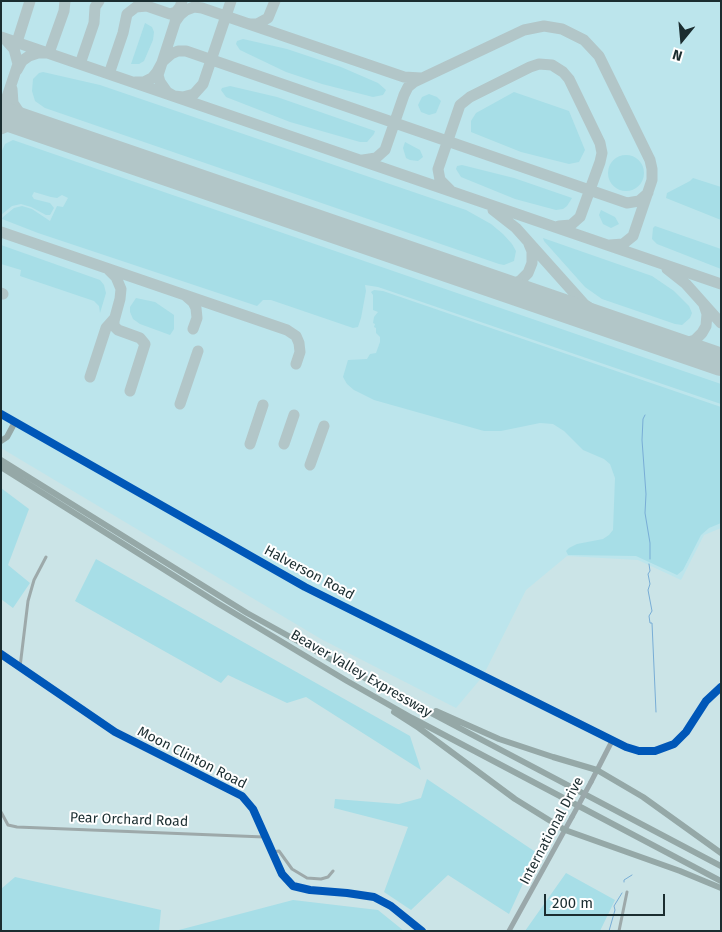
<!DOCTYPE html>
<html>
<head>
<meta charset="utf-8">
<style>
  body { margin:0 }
  #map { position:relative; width:722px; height:932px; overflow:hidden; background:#cbe4e7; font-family:"Fira Sans",sans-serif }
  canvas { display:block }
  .frame { position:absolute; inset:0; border:2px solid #1b2d30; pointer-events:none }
  .north { position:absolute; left:657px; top:15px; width:50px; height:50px; -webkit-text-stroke:4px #fff; paint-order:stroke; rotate:197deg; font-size:14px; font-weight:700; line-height:20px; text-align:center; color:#1b2d30 }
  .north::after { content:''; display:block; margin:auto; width:18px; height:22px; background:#1b2d30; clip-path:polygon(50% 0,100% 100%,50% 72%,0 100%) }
  .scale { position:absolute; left:544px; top:894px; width:121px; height:22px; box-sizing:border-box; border:2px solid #1b2d30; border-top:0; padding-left:6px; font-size:15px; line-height:18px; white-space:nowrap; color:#1b2d30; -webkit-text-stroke:4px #fff; paint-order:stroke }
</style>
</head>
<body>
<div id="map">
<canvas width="722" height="932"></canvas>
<div class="frame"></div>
<div class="north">N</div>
<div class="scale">200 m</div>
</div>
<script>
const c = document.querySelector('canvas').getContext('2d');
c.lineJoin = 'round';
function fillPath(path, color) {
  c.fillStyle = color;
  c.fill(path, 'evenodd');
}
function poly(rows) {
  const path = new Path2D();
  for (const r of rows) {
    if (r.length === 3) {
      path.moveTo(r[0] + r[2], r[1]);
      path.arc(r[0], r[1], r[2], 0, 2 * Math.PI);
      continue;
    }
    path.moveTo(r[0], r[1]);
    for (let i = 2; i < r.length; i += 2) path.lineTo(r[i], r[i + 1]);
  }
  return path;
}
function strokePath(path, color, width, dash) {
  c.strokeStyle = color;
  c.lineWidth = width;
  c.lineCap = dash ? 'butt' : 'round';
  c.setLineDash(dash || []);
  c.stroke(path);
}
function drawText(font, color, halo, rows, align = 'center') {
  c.font = font + ' "Fira Sans",sans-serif';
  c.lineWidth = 4;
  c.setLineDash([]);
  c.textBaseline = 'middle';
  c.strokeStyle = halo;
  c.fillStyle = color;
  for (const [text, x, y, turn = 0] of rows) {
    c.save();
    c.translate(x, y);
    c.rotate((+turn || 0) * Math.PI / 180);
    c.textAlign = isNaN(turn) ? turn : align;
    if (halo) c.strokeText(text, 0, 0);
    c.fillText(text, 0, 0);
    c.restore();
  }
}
const built = poly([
  [1,1,721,1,721,528,704,535,681,580,638,560,567,556,526,590,483,676,456,708,321,639,1,448]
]);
const green = poly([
  [145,23,152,27,154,32,153,40,144,61,139,64,131,64],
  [243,39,287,49,341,67,378,83,386,90,383,95,373,97,322,84,286,72,240,50,236,44,237,41],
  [43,72,100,85,466,210,491,224,503,234,512,244,516,251,514,261,504,265,499,264,45,108,35,101,32,91,33,79,39,73],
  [230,86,277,97,375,131,374,134,367,142,360,142,290,122,226,97,221,90,222,88],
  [514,92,569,111,585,150,579,162,569,164,521,152,471,132,471,121,476,113],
  [429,94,437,97,441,101,436,113,429,115,421,112,418,105,422,97],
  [13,140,721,384,721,404,378,287,365,285,366,291,361,318,358,327,353,328,271,300,263,300,257,306,38,233,2,219,3,217,14,208,22,206,32,209,50,221,57,206,63,207,68,198,62,195,57,198,51,197,34,192,32,196,34,199,50,203,54,208,50,215,46,215,31,207,21,204,12,206,1,215,1,153,5,144],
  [405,142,420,150,423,157,418,161,410,160,406,158,403,148],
  [626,173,18],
  [462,165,514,178,572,198,567,206,563,209,556,210,515,199,461,177,456,169,457,166],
  [693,178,721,187,721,220,666,198,667,193,690,181],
  [601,210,615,217,619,224,611,228,603,224,599,215],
  [655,226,721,249,721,269,657,244,652,239,653,228],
  [543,238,652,276,674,291,689,306,692,313,690,318,682,325,675,324,602,299,585,287,544,241],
  [1,245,100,280,104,285,106,293,100,313,99,306,94,301,20,276,21,270,1,264],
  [374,290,383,291,721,407,721,523,709,528,701,535,683,570,677,575,636,556,568,555,566,551,569,548,577,544,603,539,609,535,613,530,615,478,610,464,604,459,583,450,564,431,553,424,540,423,501,431,484,431,374,400,354,390,347,384,343,377,348,360,367,359,370,354,376,353,380,342,380,337,376,333,376,328,374,327,375,324,373,323,374,317,378,312,373,310,373,295,371,292],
  [136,298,155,302,174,315,174,329,170,335,140,324,133,319,130,312,130,307],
  [1,488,29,509,8,565,30,583,13,608,1,599],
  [96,559,410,736,421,770,306,697,287,703,228,675,221,683,75,601],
  [427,779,537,853,509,914,448,875,411,910,384,892,408,827,334,808,335,799,399,804,421,798],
  [566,873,615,900,600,931,525,931],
  [15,877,161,910,159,931,1,931,1,889],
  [293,900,378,910,404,931,175,931]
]);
const stream = poly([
  [645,415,643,419,642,440,646,494,645,513,650,543,650,559],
  [649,564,650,571,648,574,650,584,648,590,652,611,649,616,650,623,652,623,656,712],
  [624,882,624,880,632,875],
  [609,931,615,910,614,906,622,893]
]);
const taxiway = poly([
  [182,1,158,75,160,82,167,92,174,96,183,97,194,94,203,84,231,1],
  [141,4,170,14,176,12,180,7],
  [175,22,180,15,186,10,194,7,202,8,404,77,421,78],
  [250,24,257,24,268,18,275,1],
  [1,37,721,284],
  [17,42,30,1],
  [80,64,94,23,95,7,99,1],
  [17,70,22,61,29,56,38,53,49,53,64,11,65,1],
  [109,74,123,33,127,14,136,7,147,6],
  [135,82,144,82,152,78,157,72,163,61,171,54,178,51,186,51,627,203,639,201,648,193],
  [12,89,13,103,21,115,29,123,45,130],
  [1,115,18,64,14,49,5,39],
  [1,129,15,123,31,125],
  [363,160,376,158,385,150,404,95,408,87,414,82,524,30,544,26,562,29,584,40,599,56,650,160,652,169,652,180,633,236,623,244,610,245],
  [450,190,440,180,438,169,460,105,470,97,530,67,539,64,552,65,563,72,569,79,600,143,602,153,600,162,580,217,571,225,559,226],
  [493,210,516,228,584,304,606,319,640,334],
  [1,232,287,330,296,336,299,343,300,352,296,364],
  [667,269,686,284,721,323],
  [109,270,116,277,121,289,120,299,114,321,114,326,118,330,140,338,145,344,130,391],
  [483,280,504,285,514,284,521,280,528,273,532,263,532,251,529,244],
  [1,293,3,294],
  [185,295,193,302,196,308,197,318,193,329],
  [658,340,680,345,695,340,702,333,706,326,707,314,704,305],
  [90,377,106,328,114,319],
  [180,404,198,351],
  [250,444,263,405],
  [284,444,294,415],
  [310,465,324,426]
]);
const runway = poly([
  [1,115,721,362]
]);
const street = poly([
  [1,414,14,421],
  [20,667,28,601,34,580,46,557],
  [1,812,8,825,17,827,264,837],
  [272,852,279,851,292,869,307,878,321,879,328,877,333,871],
  [619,931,627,892]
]);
const secondary = poly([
  [15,422,312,590,626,747,639,751,655,751,674,744,686,732,706,701,721,687],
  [1,654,115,732,242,796,253,809,282,874,293,886,310,890,347,893,374,897,391,906,422,931],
  [591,782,612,741],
  [509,931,572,817]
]);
const highway = poly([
  [1,441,7,437,15,422],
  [1,460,247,613,359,675,721,866],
  [1,467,219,604,347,681,412,718,721,881],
  [436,711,499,739,553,757,597,770,643,797,721,853],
  [394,712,419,728,515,799,565,830,680,871,721,888]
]);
const secondaryBridge = poly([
  [572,817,591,782]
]);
const cycleway = poly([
  [1,414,305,587,626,747,639,751,655,751,674,744,686,732,706,701,721,687],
  [1,654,115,732,242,796,253,809,282,874,293,886,310,890,347,893,374,897,391,906,422,931]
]);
const streetNames = [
  ["Halverson Road",309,573,28],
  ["Beaver Valley Expressway",361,674,30],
  ["Moon Clinton Road",192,758,27],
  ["Pear Orchard Road",129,820,2],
  ["International Drive",552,831,-62]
];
fillPath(built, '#bce5ec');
fillPath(green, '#a7dee7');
strokePath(stream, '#78add6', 1);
strokePath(taxiway, '#b2c6c8', 11);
strokePath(runway, '#b2c6c8', 28);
strokePath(street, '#9da9aa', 3);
strokePath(secondary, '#9aa8aa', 5);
strokePath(highway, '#95a8a7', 6);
strokePath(secondaryBridge, '#9aa8aa', 5);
strokePath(cycleway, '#0057b8', 8);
drawText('14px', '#1b2d30', '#fff', streetNames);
</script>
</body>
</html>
